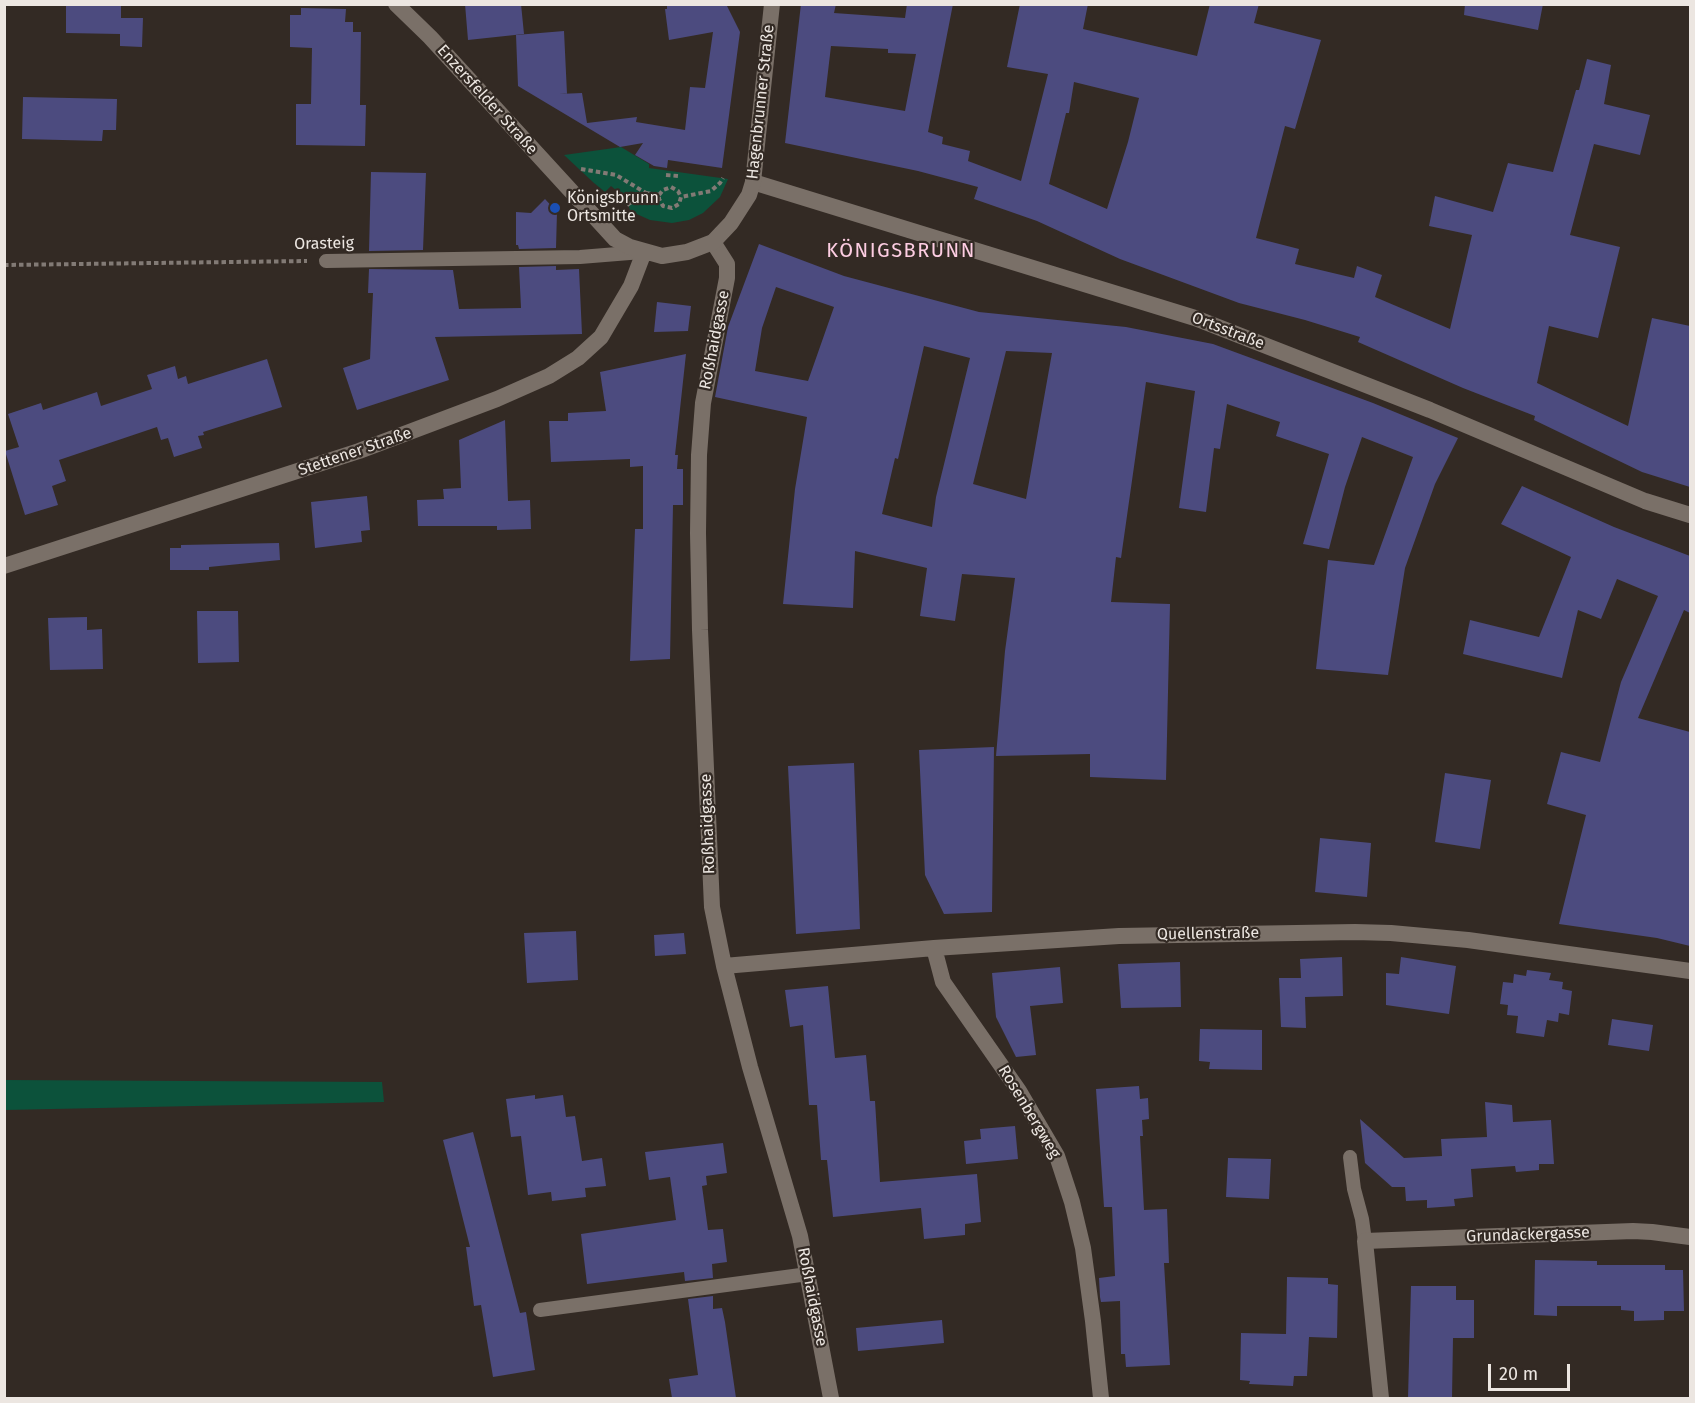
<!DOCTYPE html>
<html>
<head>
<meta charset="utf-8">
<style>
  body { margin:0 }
  #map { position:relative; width:1695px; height:1403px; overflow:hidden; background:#332a24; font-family:"Fira Sans",sans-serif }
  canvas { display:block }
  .frame { position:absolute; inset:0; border:6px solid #ece6e1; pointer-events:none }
  .scale { position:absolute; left:1488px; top:1364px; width:82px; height:27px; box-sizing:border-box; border:3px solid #ece6e1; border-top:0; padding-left:8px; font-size:18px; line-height:21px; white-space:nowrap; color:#ece6e1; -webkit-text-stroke:4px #332a24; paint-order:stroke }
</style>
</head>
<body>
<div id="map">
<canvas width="1695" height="1403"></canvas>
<div class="frame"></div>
<div class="scale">20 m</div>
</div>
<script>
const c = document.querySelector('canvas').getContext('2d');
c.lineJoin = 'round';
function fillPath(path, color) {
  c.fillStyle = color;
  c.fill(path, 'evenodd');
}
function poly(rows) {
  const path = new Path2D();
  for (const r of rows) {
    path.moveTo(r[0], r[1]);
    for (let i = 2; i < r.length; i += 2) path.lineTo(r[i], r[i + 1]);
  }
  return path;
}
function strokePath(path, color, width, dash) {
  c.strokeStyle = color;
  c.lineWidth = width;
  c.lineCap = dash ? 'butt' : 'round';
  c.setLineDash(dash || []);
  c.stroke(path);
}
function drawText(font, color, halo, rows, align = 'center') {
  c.font = font + ' "Fira Sans",sans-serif';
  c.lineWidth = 4.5;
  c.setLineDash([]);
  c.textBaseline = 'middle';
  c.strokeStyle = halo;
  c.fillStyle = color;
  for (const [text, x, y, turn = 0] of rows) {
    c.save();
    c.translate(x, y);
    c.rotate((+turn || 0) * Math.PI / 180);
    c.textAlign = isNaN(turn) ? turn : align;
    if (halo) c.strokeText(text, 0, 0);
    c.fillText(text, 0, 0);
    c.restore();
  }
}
const green = poly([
  [621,147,649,164,649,168,728,179,720,197,703,213,689,220,672,223,650,220,630,211,629,206,621,203,623,196,611,186,605,192,594,183,564,155],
  [5,1080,382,1082,384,1102,5,1110]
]);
const building = poly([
  [66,4,121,4,121,18,143,18,142,47,120,46,120,34,66,33],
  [465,4,521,4,524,34,468,40],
  [667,4,726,4,740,32,722,168,668,160,667,168,654,166,635,155,643,143,620,147,518,86,516,35,564,31,567,94,559,94,582,93,587,123,637,117,636,122,685,130,690,87,705,88,713,32,669,40,665,9,667,9],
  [801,4,836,4,834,13,905,18,907,4,953,4,928,132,943,137,942,144,970,151,968,161,1021,181,1048,74,1007,67,1020,4,1088,4,1083,29,1197,56,1210,4,1259,4,1254,23,1321,40,1295,129,1285,126,1256,238,1299,249,1295,264,1354,278,1357,266,1382,275,1375,297,1450,329,1472,235,1429,226,1435,196,1493,212,1508,163,1553,172,1576,90,1579,90,1587,59,1611,65,1604,104,1650,115,1640,155,1594,144,1570,235,1620,247,1598,338,1549,326,1537,383,1628,426,1652,318,1690,326,1690,487,1642,472,1534,420,1535,416,1463,388,1358,342,1360,337,1305,320,1239,303,1120,259,1037,221,974,199,978,187,918,171,785,143],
  [831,46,888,49,888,53,916,54,905,111,825,97],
  [1074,82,1139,98,1128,142,1107,209,1049,184,1066,113,1069,113],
  [1465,4,1543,4,1538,30,1464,15],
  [301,8,346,9,345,22,353,22,353,32,361,32,360,105,366,105,365,146,296,145,296,104,311,104,312,48,290,47,290,15,301,15],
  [23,97,117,99,116,130,103,130,102,141,22,139],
  [371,172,426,173,423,250,369,251],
  [545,199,557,212,556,248,519,249,518,245,516,245,516,212,531,213],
  [759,244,844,276,979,312,1126,327,1213,344,1373,403,1458,438,1435,484,1405,568,1388,675,1316,669,1328,560,1374,565,1413,457,1362,437,1345,487,1329,549,1303,544,1329,454,1276,436,1280,422,1227,404,1220,449,1214,448,1206,512,1179,508,1195,391,1146,382,1121,558,1116,557,1111,602,1170,604,1166,780,1090,777,1090,754,996,756,1005,651,1015,578,962,574,955,621,920,616,927,568,855,551,853,608,783,604,795,489,807,417,715,397,728,327],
  [776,287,834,307,808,381,755,371,762,328],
  [924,346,970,358,936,497,932,527,882,514,895,458,898,459],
  [1006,351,1052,353,1026,499,973,484],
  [556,266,556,270,579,269,582,334,435,337,449,380,357,410,343,368,370,359,373,293,368,293,369,269,453,270,459,309,521,308,519,267],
  [657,302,691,306,688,331,654,332],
  [686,354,675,455,678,455,677,469,683,469,683,505,673,505,670,659,630,661,635,529,643,529,643,466,630,467,630,459,551,462,549,421,568,421,568,413,606,411,600,372],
  [267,359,282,407,203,432,204,435,198,436,202,448,174,457,168,438,161,440,157,427,59,460,66,481,52,486,58,505,25,515,5,451,19,447,8,414,41,403,43,410,97,392,101,406,152,389,147,375,175,366,178,379,186,376,188,384],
  [505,420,508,501,530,500,531,529,497,530,497,526,418,526,417,500,444,499,443,489,461,488,459,440],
  [1522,486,1614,527,1690,556,1690,613,1684,610,1638,718,1690,732,1690,946,1657,938,1559,924,1586,815,1547,804,1561,752,1600,762,1621,682,1658,596,1617,579,1601,619,1578,610,1562,678,1463,654,1470,620,1539,637,1571,557,1501,524],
  [367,496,370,530,361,531,362,542,315,548,311,502],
  [279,543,280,560,209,567,209,570,170,570,170,548,181,548,181,545],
  [197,611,238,611,239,662,198,663],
  [87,617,87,630,102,629,103,669,50,670,48,618],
  [994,747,992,912,944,914,925,875,919,750],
  [854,763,860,929,796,934,788,766],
  [1445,773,1491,780,1480,849,1435,842],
  [1320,838,1371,843,1367,897,1315,892],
  [576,931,578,980,527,983,524,933],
  [684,933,686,954,655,956,654,935],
  [1342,957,1343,996,1305,997,1306,1028,1281,1027,1279,978,1301,978,1300,959],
  [1401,957,1456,966,1449,1014,1386,1005,1386,973,1399,974],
  [1180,962,1181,1007,1121,1008,1118,964],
  [1060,967,1063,1003,1030,1006,1036,1055,1016,1057,996,1017,992,973],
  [1527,970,1551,973,1549,980,1563,982,1562,989,1572,991,1569,1015,1559,1013,1558,1022,1547,1020,1544,1037,1516,1033,1518,1016,1507,1015,1508,1005,1500,1004,1503,982,1513,983,1514,974,1526,976],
  [828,986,835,1058,866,1055,870,1101,875,1101,880,1182,977,1174,981,1222,965,1224,965,1235,924,1239,921,1208,833,1217,827,1160,821,1160,817,1105,809,1105,803,1025,790,1027,785,990],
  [1612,1019,1653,1025,1649,1051,1608,1045],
  [1200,1029,1262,1030,1262,1070,1209,1069,1210,1062,1199,1061],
  [1139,1086,1140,1099,1148,1098,1149,1119,1142,1120,1143,1136,1140,1136,1144,1210,1167,1209,1169,1263,1164,1263,1170,1365,1126,1367,1125,1354,1121,1354,1120,1301,1101,1302,1100,1297,1099,1278,1115,1276,1112,1207,1104,1207,1096,1089],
  [535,1095,535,1099,563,1095,566,1117,575,1116,582,1161,602,1158,606,1186,585,1188,586,1197,552,1201,551,1192,528,1195,521,1136,511,1137,506,1099],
  [1485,1102,1512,1105,1513,1122,1551,1120,1554,1164,1539,1164,1539,1170,1516,1172,1515,1166,1471,1169,1473,1197,1454,1199,1455,1206,1427,1208,1427,1200,1406,1201,1405,1187,1392,1187,1365,1163,1360,1119,1404,1158,1442,1156,1441,1139,1487,1137],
  [1015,1126,1018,1159,966,1164,964,1141,981,1139,980,1129],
  [473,1132,520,1313,526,1312,535,1370,493,1377,481,1305,474,1306,466,1247,470,1247,443,1140],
  [723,1143,727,1173,706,1176,707,1185,702,1186,708,1230,723,1229,727,1262,712,1264,713,1278,685,1281,684,1272,587,1284,581,1234,676,1220,670,1177,649,1180,645,1152],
  [1228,1158,1271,1159,1269,1199,1226,1197],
  [1535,1260,1597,1261,1597,1265,1665,1265,1665,1270,1683,1270,1684,1311,1664,1311,1664,1320,1634,1321,1634,1311,1621,1310,1621,1306,1557,1306,1557,1316,1534,1315],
  [1287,1277,1328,1278,1328,1284,1338,1285,1337,1338,1309,1337,1307,1376,1294,1376,1293,1386,1249,1384,1250,1381,1240,1380,1241,1333,1286,1334],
  [1411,1286,1456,1286,1456,1300,1474,1300,1474,1338,1453,1338,1452,1398,1408,1398],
  [713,1296,713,1309,722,1308,725,1322,736,1398,672,1398,669,1379,698,1375,688,1299],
  [942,1320,944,1343,858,1351,856,1328]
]);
const path = poly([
  [581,169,616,175,646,193],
  [666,175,678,176],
  [659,195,663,190,671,187,678,191,681,197],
  [627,205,646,193,659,195,659,199,663,206,672,208,679,204,681,197,711,191,720,183,723,178],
  [4,265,307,261]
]);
const service = poly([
  [326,261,580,257,642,252],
  [1350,1157,1354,1189,1362,1219,1365,1241],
  [540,1310,808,1274]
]);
const minor = poly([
  [753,182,1195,318,1430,410,1645,501,1690,515],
  [713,242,727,264,727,278,703,403,699,455,698,533,700,630,712,907,724,966,750,1067,800,1236,831,1398],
  [934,948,943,982,1019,1091,1057,1156,1072,1202,1083,1248,1093,1321,1101,1398],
  [724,966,934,948,1119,936,1355,932,1391,933,1468,940,1690,971],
  [1381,1398,1365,1241,1633,1231,1652,1232,1690,1237]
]);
const tertiary = poly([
  [396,4,430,37,615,239,630,247,662,256,687,252,713,242,731,223,749,195,753,182,772,4],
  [4,566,359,451,497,399,549,376,578,358,601,337,631,286,644,252]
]);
const markers = [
  [555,208,6,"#1a4fb4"]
];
const streetNames = [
  ["Enzersfelder Straße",487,100,48],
  ["Hagenbrunner Straße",761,102,-84],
  ["Orasteig",324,244,-1],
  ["Ortsstraße",1228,331,21],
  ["Roßhaidgasse",715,340,-79],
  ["Stettener Straße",355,452,-19],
  ["Roßhaidgasse",708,824,-92],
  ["Quellenstraße",1208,934,-1],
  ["Rosenbergweg",1029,1112,59],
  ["Grundackergasse",1528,1235,-2],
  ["Roßhaidgasse",812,1297,79]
];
const poiNames = [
  ["Königsbrunn",567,199],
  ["Ortsmitte",567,217]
];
const quarterNames = [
  ["KÖNIGSBRUNN",901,251]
];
fillPath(green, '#0c523b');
fillPath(building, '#4c4b7f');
strokePath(path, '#827a75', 4, [4.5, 3]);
strokePath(service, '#7a7068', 14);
strokePath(minor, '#7a7068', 16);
strokePath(tertiary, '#7a7068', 16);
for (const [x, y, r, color] of markers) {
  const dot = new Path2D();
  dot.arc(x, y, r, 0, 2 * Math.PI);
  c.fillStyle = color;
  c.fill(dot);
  strokePath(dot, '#332a24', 2);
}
drawText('16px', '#ece6e1', '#332a24', streetNames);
drawText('16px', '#ece6e1', '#332a24', poiNames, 'left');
c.letterSpacing = '1.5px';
drawText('20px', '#fdcde2', '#332a24', quarterNames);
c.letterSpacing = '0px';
</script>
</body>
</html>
